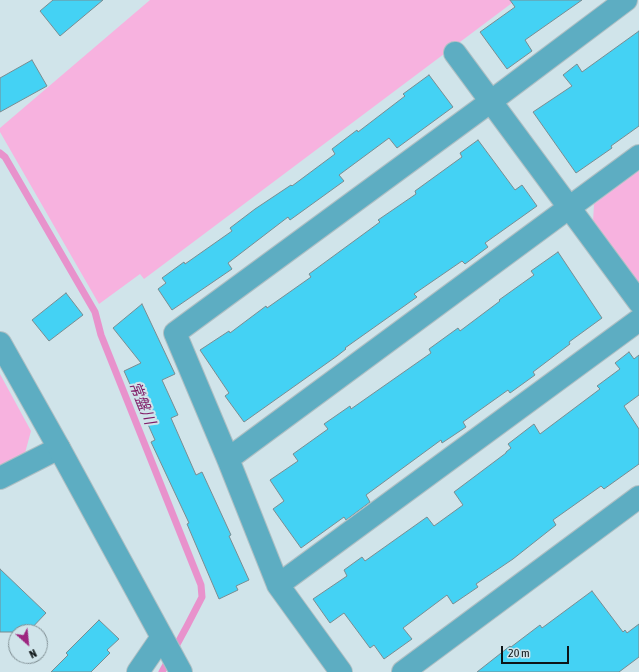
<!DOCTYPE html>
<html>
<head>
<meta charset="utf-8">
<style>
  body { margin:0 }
  #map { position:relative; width:639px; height:672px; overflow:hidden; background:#d0e4ea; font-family:"Asap Condensed",sans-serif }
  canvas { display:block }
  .north { position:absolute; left:8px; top:624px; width:40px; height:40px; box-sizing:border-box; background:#d0e4ea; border:1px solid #829196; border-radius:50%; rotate:153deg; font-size:11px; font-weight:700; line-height:16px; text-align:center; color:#0e1517 }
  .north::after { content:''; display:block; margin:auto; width:14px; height:18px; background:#9d2680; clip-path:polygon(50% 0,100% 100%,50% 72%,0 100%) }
  .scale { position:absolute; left:501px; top:646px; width:68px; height:18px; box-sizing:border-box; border:2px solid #0e1517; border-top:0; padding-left:5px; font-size:12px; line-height:14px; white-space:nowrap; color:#0e1517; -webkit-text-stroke:3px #d0e4ea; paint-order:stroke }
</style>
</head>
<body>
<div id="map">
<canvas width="639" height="672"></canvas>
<div class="north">N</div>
<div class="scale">20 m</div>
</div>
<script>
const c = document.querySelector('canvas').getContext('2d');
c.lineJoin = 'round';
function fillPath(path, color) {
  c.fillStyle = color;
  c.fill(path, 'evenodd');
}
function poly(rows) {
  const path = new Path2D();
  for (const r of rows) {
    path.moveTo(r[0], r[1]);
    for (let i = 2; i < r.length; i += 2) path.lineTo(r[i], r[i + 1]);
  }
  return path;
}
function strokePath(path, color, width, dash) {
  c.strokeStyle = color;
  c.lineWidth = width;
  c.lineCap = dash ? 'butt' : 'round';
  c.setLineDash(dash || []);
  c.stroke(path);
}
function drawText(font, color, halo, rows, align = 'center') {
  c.font = font + ' "Asap Condensed","Noto Sans JP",sans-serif';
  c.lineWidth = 4;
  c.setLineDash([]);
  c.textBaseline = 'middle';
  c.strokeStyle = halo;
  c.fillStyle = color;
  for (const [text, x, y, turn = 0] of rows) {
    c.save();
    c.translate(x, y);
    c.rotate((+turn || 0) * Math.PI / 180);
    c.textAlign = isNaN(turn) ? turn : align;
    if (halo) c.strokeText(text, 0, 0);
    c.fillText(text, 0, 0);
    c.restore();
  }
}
const green = poly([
  [150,0,516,0,144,279,140,274,99,304,0,132,0,128],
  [639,170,639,285,593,222,594,204],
  [0,374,31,431,25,453,0,466]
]);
const stream = poly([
  [0,153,5,157,95,312,101,335,201,585,202,597,187,626,162,672]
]);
const building = poly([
  [53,0,103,0,60,36,40,11,53,0],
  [510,0,582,0,525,40,532,51,507,69,480,32,515,7,510,0],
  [639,31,639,126,611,146,612,148,576,173,533,112,572,86,563,75,577,64,582,72,639,31],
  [32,60,47,86,0,112,0,78,32,60],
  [429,75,453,107,397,148,389,138,339,175,344,181,290,220,288,217,228,263,232,269,172,310,158,289,166,283,162,278,184,262,185,264,232,231,230,228,255,209,291,185,292,186,335,154,332,149,357,130,358,132,405,96,403,94,429,75],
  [478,140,515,190,522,185,537,206,485,243,488,247,465,264,462,261,414,294,417,297,345,348,346,349,337,356,244,422,225,396,229,393,200,350,229,331,230,333,266,306,267,308,311,277,309,274,380,222,378,220,416,194,415,191,462,157,460,153,478,140],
  [558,252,602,318,569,342,570,344,533,372,535,375,510,393,508,390,463,422,466,427,442,443,441,440,366,495,370,502,346,520,344,517,301,548,273,509,284,501,270,480,298,461,293,454,328,429,324,424,350,406,351,409,431,353,429,349,458,328,460,331,500,301,499,300,534,275,531,271,558,252],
  [66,293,83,315,49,341,32,320,66,293],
  [142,304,175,374,162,380,178,415,171,418,196,475,202,472,231,535,229,536,249,580,236,586,238,590,219,599,187,524,189,523,151,442,155,440,124,371,141,363,113,328,142,304],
  [629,352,634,359,639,355,639,395,624,406,639,429,639,464,604,489,601,486,553,520,556,525,513,559,476,584,478,587,453,604,447,595,403,628,412,639,384,659,374,645,370,648,344,613,330,623,313,599,347,576,344,570,362,557,365,561,427,517,434,526,463,505,454,492,506,453,506,452,511,448,508,444,534,424,540,434,600,389,597,386,620,369,615,363,629,352],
  [0,569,46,613,28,632,0,632,0,569],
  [592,591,623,632,625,630,627,633,639,624,639,657,619,672,477,672,510,646,511,647,540,625,542,628,592,591],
  [99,620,119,639,107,650,110,653,91,672,51,672,68,655,66,653,99,620]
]);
const minor = poly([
  [455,53,639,302],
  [228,459,639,156],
  [0,478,59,448],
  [278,585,639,320],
  [341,672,278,585,228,459,175,333,490,102,626,0]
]);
const tertiary = poly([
  [0,343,59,448,181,672],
  [138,672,162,637],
  [403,672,639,497]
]);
const waterNames = [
  ["常盤川",142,403,68]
];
fillPath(green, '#f7b2df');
strokePath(stream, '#e892cc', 7);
fillPath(building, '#44d2f4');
strokePath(building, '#798c91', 1);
strokePath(minor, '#adbfc4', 24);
strokePath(tertiary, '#adbfc4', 24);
strokePath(minor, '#5dadc2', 22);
strokePath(tertiary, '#5dadc2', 22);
drawText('italic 15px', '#811d68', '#d0e4ea', waterNames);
</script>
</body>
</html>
